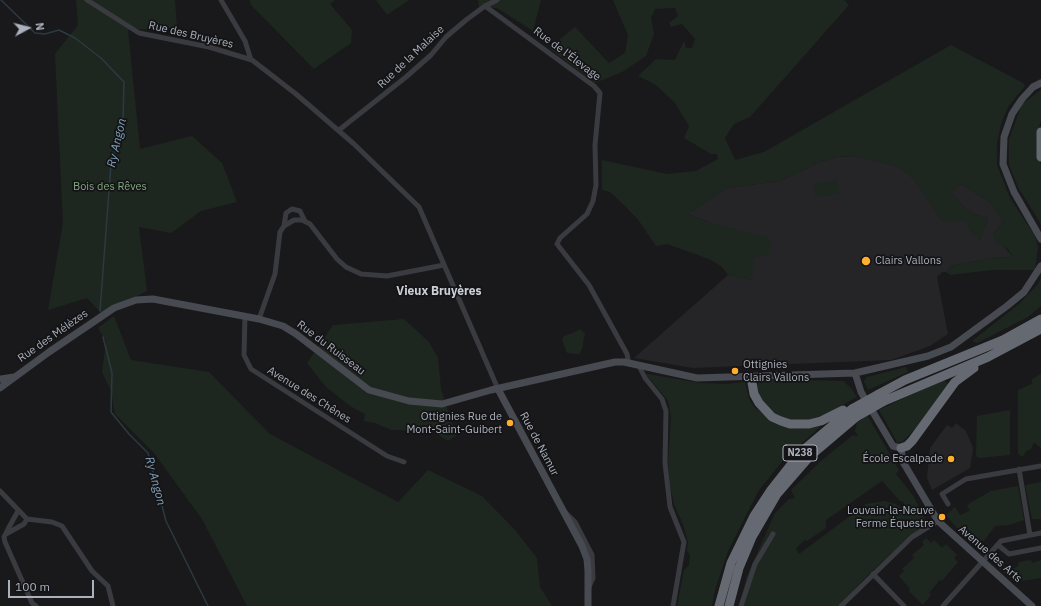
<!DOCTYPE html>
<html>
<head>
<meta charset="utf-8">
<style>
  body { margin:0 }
  #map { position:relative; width:1041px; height:606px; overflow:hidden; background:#19191b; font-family:"IBM Plex Sans",sans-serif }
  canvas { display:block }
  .north { position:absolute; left:8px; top:8px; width:40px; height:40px; -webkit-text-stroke:3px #141416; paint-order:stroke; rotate:83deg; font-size:11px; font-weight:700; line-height:16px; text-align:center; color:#aab0bc }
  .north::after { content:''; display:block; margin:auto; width:14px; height:18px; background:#aab0bc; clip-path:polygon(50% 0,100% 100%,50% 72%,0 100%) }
  .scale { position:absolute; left:8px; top:580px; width:86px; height:18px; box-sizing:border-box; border:2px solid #aab0bc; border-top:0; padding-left:5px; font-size:12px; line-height:14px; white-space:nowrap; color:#aab0bc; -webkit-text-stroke:3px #141416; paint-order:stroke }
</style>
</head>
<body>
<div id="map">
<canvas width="1041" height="606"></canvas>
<div class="north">N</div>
<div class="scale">100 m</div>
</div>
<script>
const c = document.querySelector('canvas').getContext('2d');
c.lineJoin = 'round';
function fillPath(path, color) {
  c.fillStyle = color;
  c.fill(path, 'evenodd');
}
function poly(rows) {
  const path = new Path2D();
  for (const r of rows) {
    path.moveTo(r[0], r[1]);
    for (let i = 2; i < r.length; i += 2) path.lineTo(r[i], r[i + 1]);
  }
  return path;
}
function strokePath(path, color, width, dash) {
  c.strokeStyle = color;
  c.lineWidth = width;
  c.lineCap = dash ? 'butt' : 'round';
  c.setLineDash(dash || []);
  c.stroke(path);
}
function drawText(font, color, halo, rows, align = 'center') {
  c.font = font + ' "IBM Plex Sans",sans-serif';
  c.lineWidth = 3.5;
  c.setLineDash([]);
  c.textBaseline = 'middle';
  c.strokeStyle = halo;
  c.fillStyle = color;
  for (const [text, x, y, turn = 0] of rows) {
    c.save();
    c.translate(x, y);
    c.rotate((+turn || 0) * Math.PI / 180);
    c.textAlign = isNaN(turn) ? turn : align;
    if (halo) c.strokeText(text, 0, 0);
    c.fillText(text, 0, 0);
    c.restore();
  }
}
const built = poly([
  [853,156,886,163,900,168,913,178,943,222,966,222,973,234,980,240,988,218,974,214,962,205,951,192,961,184,989,201,1003,222,993,234,1013,257,993,258,950,266,946,272,942,272,937,277,948,334,930,346,891,360,693,368,634,358,728,275,753,280,711,223,688,214,727,188,780,181,820,162,837,157],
  [956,423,966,431,973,448,970,468,932,490,927,478,930,448,947,425,952,428]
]);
const green = poly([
  [76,0,175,0,177,28,128,30,140,149,192,136,222,163,237,202,201,211,171,233,139,227,147,291,101,313,87,298,48,310,63,223,55,54,78,25],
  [250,0,335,0,330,4,352,30,351,43,314,69,251,5],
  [376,0,409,0,387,15],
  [478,0,541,0,533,31,497,8,479,7],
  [613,0,844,0,849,5,750,117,734,124,725,138,735,160,764,152,951,45,1023,83,1025,86,1008,107,1001,124,997,143,997,165,1010,198,1035,236,1038,248,1035,270,992,270,950,275,946,272,950,266,993,258,1013,257,1008,249,995,242,993,234,1003,222,989,201,961,184,951,192,962,205,974,214,988,218,980,240,973,234,966,222,943,222,913,178,900,168,886,163,853,156,837,157,820,162,780,181,727,188,688,214,711,223,768,237,772,243,769,255,753,258,754,264,753,280,728,275,721,266,709,259,667,244,656,246,639,221,625,206,610,192,602,190,602,160,667,174,696,171,718,159,717,154,711,154,684,138,689,126,675,103,656,85,638,76,656,59,675,60,684,41,686,48,692,48,695,39,682,24,671,27,669,23,678,16,675,8,655,9,651,18,654,34,646,56,622,72,595,83,549,48,575,27,609,63,625,53,628,35],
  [1041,90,1041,120,1038,131,1038,156,1041,166,1041,224,1019,189,1009,165,1009,139,1022,104],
  [837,180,839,194,815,197,813,183],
  [1041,278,1041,306,1028,317,977,343,972,341,1019,304,1038,284],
  [114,316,131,360,209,372,270,434,398,502,428,470,482,496,515,530,537,558,540,587,552,606,247,606,202,519,154,453,115,414,111,391,102,372,106,342,98,328],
  [404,319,429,342,438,358,441,389,456,436,448,441,431,430,391,430,375,423,364,421,365,414,350,406,326,387,307,363,333,325],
  [580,329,585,333,582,349,579,354,567,353,562,340,564,336,573,333],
  [906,367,908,372,868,390,864,381,867,377],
  [642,373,700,383,725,384,745,382,749,399,755,408,782,426,802,429,821,426,785,458,759,490,728,551,715,590,712,606,677,606,684,570,689,565,690,555,687,551,688,542,683,524,675,507,670,486,668,463,671,418,668,401,651,380],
  [1041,374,1041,448,1034,442,1031,449,1026,451,1023,457,1018,454,1018,390,1032,384,1032,379],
  [763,379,843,381,851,388,857,397,826,414,810,420,794,421,776,415,759,399,756,388,758,383],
  [942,380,949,384,920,424,902,442,897,442,879,410],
  [1010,410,1010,455,979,458,976,456,977,416],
  [867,415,899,470,896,474,914,497,928,526,905,541,870,573,838,606,739,606,747,576,775,513,789,499,795,498,791,490,822,460,853,435,858,436,855,431,857,423],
  [882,481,900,501,904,502,902,508,895,504,884,501,866,504,799,554,796,548,805,540,807,541,826,528,826,520],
  [1041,482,1041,519,1032,519,1025,485],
  [1018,486,1024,520,1009,525,995,526,984,541,982,540,976,546,962,534,946,515,955,507,960,515,965,513,970,510,967,506,970,503,991,491],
  [926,538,931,543,934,540,942,548,946,544,957,555,954,558,958,562,942,581,940,580,929,593,931,595,923,605,908,590,910,589,899,576,904,571,902,569,914,558,912,555,924,545,922,542],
  [994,556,1008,569,1015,568,1018,566,1018,563,1024,561,1031,560,1032,563,1041,560,1041,578,1021,581,1017,584,990,560]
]);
const stream = poly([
  [1,0,35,33,45,34,59,30,75,38,101,58,124,82,123,120,111,164,100,311],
  [103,337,112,373,111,412,129,434,148,453,166,521,208,606]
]);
const street = poly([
  [87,0,139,33,209,47,252,60,296,94,354,144,419,207,498,389],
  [221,0,245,41,251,60],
  [485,6,594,86,600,93,595,145,596,185,593,201,587,214,560,238,557,244,589,285,627,354,629,364],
  [339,130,406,77,431,55,446,37,466,20,485,6,497,0],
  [284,226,286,213,292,209,300,211,305,221],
  [245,316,244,355,251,369,387,456,404,462],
  [259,319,275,274,280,232,284,226,294,220,302,220,310,224,337,259,346,267,361,274,387,276,444,265],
  [639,366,645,378,662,399,666,411,665,463,670,507,684,542,673,606],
  [1019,469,1030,535],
  [0,491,27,519,52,522,62,526,92,571,108,586,113,606],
  [948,504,942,494,966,479,1041,466],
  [18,511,8,529,4,537,5,542,32,603,36,606],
  [565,512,575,522,592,555,593,578,589,587],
  [6,534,24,524,27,519],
  [998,545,1009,554,1041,548],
  [873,574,904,606],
  [741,606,755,564,773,534],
  [841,606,912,537,938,521],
  [943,606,1001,541,1041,533]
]);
const secondary = poly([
  [1041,83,1033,87,1022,99,1012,114,1004,137,1003,164,1014,192,1041,239],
  [855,373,861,392,893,446,901,448,903,462,938,521,1032,606],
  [1,379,14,377],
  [0,388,49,352,114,308,136,300,153,299,259,319,283,326,296,334,369,390,409,401,442,404,491,390,615,362,624,362,697,378,855,373,928,356,951,347,1007,306,1024,292,1041,266],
  [498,389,582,546,587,559,588,571,588,606]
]);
const highway = poly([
  [1041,132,1041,157],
  [751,377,754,394,759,403,772,417,781,421,790,424,809,424,821,421,843,410],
  [879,394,905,380,1003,340,1041,319],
  [884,401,988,357,1041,329],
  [901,448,907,446,912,441,955,382,974,368],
  [719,606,731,563,754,516,771,490,801,452,852,409],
  [729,606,739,568,752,537,777,494,810,456,856,417]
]);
const highwayBridge = poly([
  [852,409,879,394],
  [856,417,884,401]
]);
const markers = [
  [866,261,5,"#ffae2d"],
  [735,371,4,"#ffae2d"],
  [510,423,4,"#ffae2d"],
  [951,459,4,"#ffae2d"],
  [942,517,4,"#ffae2d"]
];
const shields = [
  [800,453,34]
];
const shieldNames = [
  ["N238",800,453]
];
const streetNames = [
  ["Rue des Bruyères",191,35,13],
  ["Rue de l'Élevage",567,54,37],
  ["Rue de la Malaise",411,57,-43],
  ["Rue des Mélèzes",53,336,-35],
  ["Rue du Ruisseau",331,348,37],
  ["Avenue des Chênes",309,395,32],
  ["Rue de Namur",539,444,62],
  ["Avenue des Arts",990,554,41]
];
const parkNames = [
  ["Bois des Rêves",110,187]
];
const poiNames = [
  ["Clairs Vallons",875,261,"left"],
  ["Ottignies",743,365,"left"],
  ["Clairs Vallons",743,378,"left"],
  ["Ottignies Rue de",502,417],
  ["Mont-Saint-Guibert",502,430],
  ["École Escalpade",943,459],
  ["Louvain-la-Neuve",934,511],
  ["Ferme Équestre",934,524]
];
const waterNames = [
  ["Ry Angon",117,143,-77],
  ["Ry Angon",155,481,75]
];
const neighbourhoodNames = [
  ["Vieux Bruyères",439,292]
];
fillPath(built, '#252528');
fillPath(green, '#1e271f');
strokePath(stream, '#2d3940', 1.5);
strokePath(street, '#393b40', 5);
strokePath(secondary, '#474a51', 7);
strokePath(highway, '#656972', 9);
strokePath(highwayBridge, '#656972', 9);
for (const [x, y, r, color] of markers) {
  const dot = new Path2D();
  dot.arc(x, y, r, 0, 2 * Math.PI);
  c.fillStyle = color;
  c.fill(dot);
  strokePath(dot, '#141416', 1.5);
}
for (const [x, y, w] of shields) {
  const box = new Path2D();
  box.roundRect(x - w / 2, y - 8, w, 16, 3);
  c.fillStyle = '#141416';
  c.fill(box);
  strokePath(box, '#aab0bc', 1);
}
drawText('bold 10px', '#aab0bc', null, shieldNames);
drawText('11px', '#aab0bc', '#141416', streetNames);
drawText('11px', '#80a880', '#141416', parkNames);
drawText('11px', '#aab0bc', '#141416', poiNames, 'right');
drawText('italic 12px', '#7fa0b9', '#141416', waterNames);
drawText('bold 12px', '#cbcfd7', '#141416', neighbourhoodNames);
</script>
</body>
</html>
